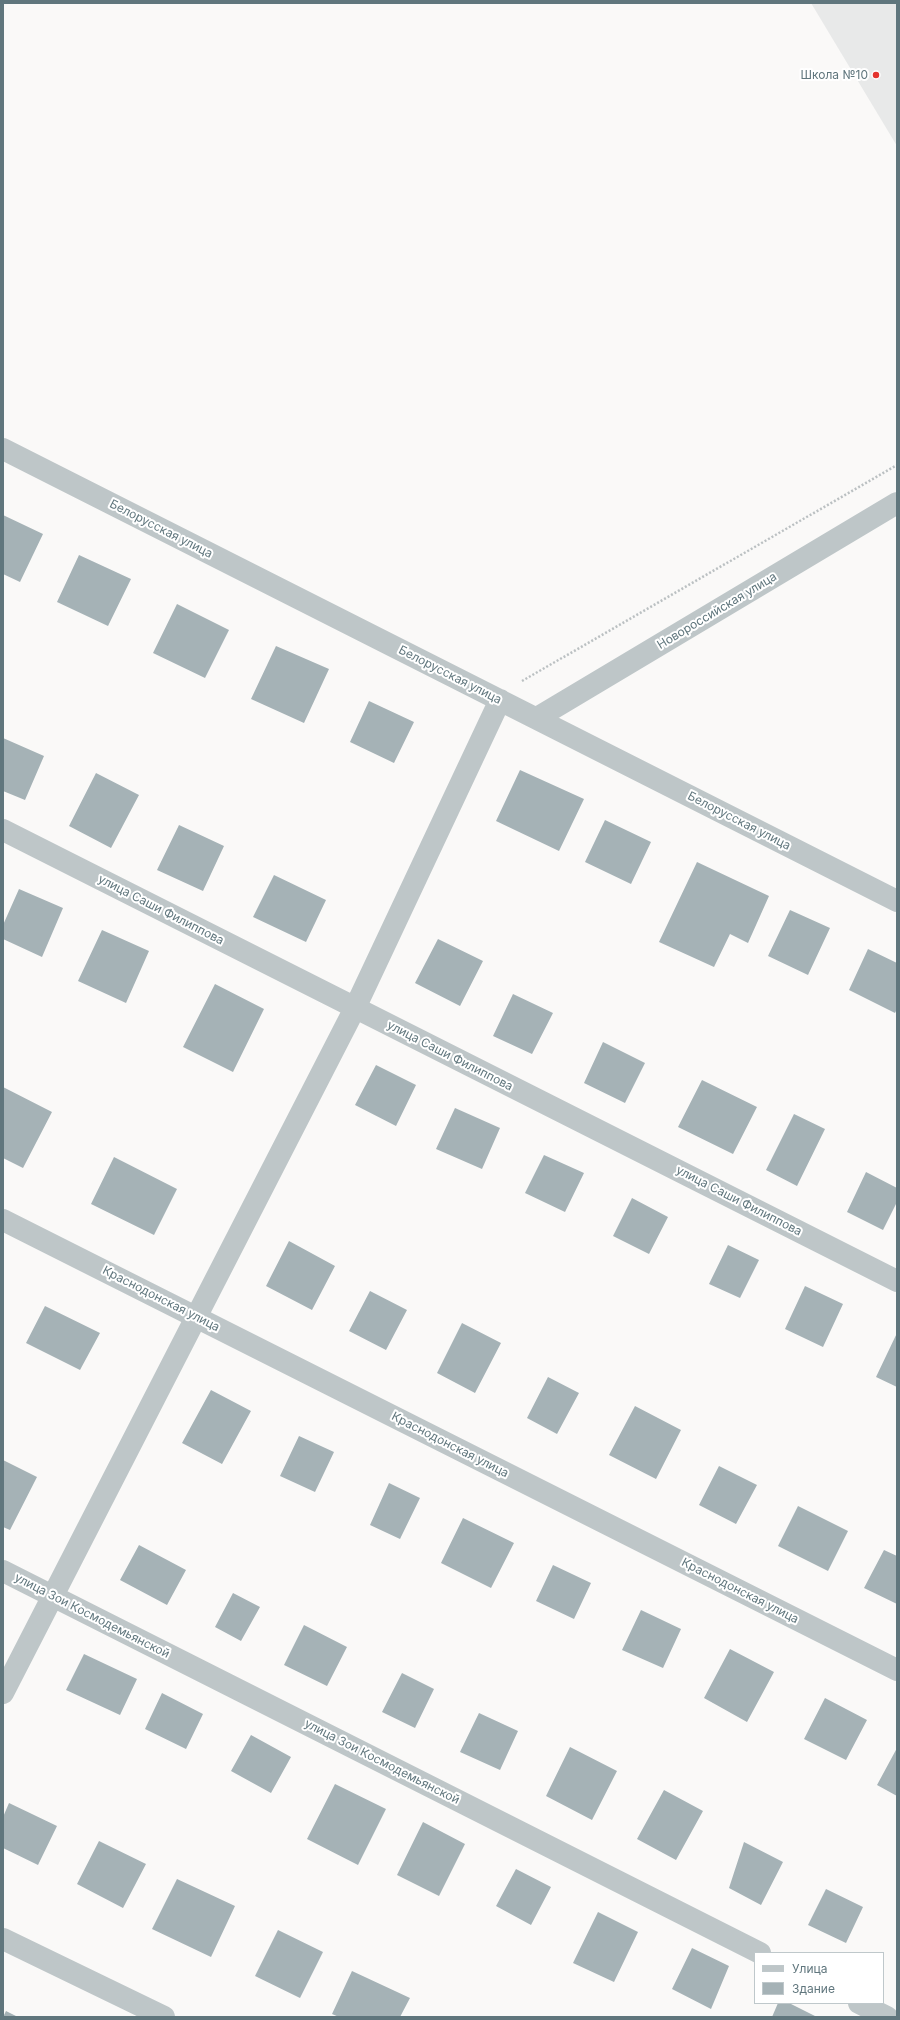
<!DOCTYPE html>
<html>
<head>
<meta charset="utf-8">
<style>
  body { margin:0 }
  #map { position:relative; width:900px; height:2020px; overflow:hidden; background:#faf9f8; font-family:Inter,sans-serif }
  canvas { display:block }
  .frame { position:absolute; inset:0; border:4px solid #60767d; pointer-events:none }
  .legend { position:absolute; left:754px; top:1952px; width:130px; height:52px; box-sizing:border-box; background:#fff; border:1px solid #bfc8cb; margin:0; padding:5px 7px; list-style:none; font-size:12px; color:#60767d }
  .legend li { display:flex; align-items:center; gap:8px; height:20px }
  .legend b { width:20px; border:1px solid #bfc8cb }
</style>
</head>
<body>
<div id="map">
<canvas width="900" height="2020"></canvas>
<div class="frame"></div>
<ul class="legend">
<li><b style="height:5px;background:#bec6c8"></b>Улица</li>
<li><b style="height:11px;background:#a5b2b6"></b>Здание</li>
</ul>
</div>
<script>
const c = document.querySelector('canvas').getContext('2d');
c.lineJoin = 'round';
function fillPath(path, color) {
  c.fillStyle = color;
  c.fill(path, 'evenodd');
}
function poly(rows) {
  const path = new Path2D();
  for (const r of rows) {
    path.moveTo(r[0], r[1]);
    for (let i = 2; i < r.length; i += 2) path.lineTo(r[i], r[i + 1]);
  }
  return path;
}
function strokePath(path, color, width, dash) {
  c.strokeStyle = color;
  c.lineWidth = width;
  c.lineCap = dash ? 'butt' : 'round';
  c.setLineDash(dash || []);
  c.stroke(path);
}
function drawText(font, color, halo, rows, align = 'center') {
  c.font = font + ' Inter,sans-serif';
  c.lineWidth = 4;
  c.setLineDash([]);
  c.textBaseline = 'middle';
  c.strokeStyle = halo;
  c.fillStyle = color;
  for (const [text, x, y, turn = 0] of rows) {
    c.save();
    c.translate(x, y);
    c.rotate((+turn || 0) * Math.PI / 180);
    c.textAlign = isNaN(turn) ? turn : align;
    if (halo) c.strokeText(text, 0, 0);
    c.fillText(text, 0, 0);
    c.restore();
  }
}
const built = poly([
  [811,3,897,3,897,146]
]);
const building = poly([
  [3,515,43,534,20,582,3,574],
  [79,555,131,579,108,626,57,602],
  [177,604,229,630,205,678,153,653],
  [276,646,329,669,304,723,251,699],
  [369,701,414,722,394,763,350,742],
  [3,738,44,756,25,800,3,791],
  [520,770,584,799,559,851,496,821],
  [96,773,139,795,111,848,69,826],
  [605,820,651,842,631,884,585,862],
  [179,825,224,846,203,891,157,870],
  [697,862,769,896,748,943,730,934,714,967,659,942],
  [274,875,326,900,306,942,253,917],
  [19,889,63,908,42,957,3,939,3,925],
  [790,910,830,928,808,975,768,956],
  [102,930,149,951,126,1003,78,981],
  [438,939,483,961,460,1006,415,983],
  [868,949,897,963,897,1009,895,1013,849,990],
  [215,984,264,1009,233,1072,183,1047],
  [513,994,553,1013,532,1054,493,1036],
  [603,1042,645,1063,625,1103,584,1083],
  [376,1065,416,1085,396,1126,355,1105],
  [702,1080,757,1107,733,1154,678,1127],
  [3,1087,52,1112,23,1168,3,1158],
  [455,1108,500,1128,482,1169,436,1149],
  [794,1114,825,1129,797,1186,766,1170],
  [544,1155,584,1173,565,1212,525,1193],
  [114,1157,177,1189,154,1235,91,1204],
  [866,1172,897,1188,897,1202,883,1230,847,1212],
  [632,1198,668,1217,649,1254,613,1236],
  [289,1241,335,1266,312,1310,266,1286],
  [728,1245,759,1260,740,1298,709,1284],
  [805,1286,843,1304,823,1347,785,1329],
  [370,1291,407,1310,386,1350,349,1331],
  [45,1306,100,1333,80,1370,26,1343],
  [462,1323,501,1343,475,1393,437,1373],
  [897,1333,897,1387,876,1377],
  [548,1377,579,1393,557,1434,527,1418],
  [211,1390,251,1411,222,1464,182,1443],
  [635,1406,681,1430,656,1479,609,1455],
  [299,1436,334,1452,315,1492,280,1476],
  [3,1460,37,1477,10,1530,3,1527],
  [719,1466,757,1485,736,1524,699,1505],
  [389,1483,420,1498,400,1539,370,1525],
  [798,1506,848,1531,828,1571,778,1546],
  [463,1518,514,1543,491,1588,441,1563],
  [139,1545,186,1570,167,1605,120,1580],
  [884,1550,897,1556,897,1604,864,1588],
  [553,1565,591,1583,574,1619,536,1601],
  [233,1593,260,1607,241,1641,215,1627],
  [641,1610,681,1629,663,1668,622,1650],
  [304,1625,347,1647,327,1686,284,1665],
  [730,1649,774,1672,747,1722,704,1698],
  [84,1654,137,1679,120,1715,66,1690],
  [402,1673,434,1689,415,1728,382,1712],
  [162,1693,203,1714,186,1749,145,1729],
  [825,1698,867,1720,846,1760,804,1739],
  [479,1713,518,1731,500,1770,460,1752],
  [251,1735,291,1757,271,1793,231,1771],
  [570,1747,617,1771,592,1820,546,1796],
  [897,1748,897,1796,877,1785],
  [335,1784,386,1809,358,1865,307,1839],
  [664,1790,703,1811,676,1860,637,1839],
  [9,1803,57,1826,38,1865,3,1848,3,1817],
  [423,1822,465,1844,439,1896,397,1875],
  [99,1841,146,1864,123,1908,77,1884],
  [744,1842,783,1862,761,1905,729,1888],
  [516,1869,551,1887,531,1925,496,1906],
  [177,1879,235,1906,211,1957,152,1929],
  [826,1889,863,1907,846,1943,808,1925],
  [598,1912,638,1932,614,1982,573,1963],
  [278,1930,323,1952,300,1998,255,1976],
  [692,1948,729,1966,711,2009,672,1989],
  [352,1971,410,1998,400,2017,339,2017,332,2014],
  [778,2003,789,2003,817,2017,772,2017],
  [6,2011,18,2017,3,2017]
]);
const path = poly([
  [522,681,897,465]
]);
const minor = poly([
  [3,449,897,901],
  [537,718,897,503],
  [3,830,897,1281],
  [3,1220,897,1670],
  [3,1571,760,1953],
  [3,1693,355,1008,500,700],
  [859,2003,887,2017]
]);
const tertiary = poly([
  [3,1939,164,2017]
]);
const markers = [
  [876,75,4,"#e4332e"]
];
const poiNames = [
  ["Школа №10",868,75]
];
const streetNames = [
  ["Белорусская улица",161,529,27],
  ["Новороссийская улица",717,611,-31],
  ["Белорусская улица",450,675,27],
  ["Белорусская улица",739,821,27],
  ["улица Саши Филиппова",161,910,27],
  ["улица Саши Филиппова",450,1056,27],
  ["улица Саши Филиппова",739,1201,27],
  ["Краснодонская улица",161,1299,27],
  ["Краснодонская улица",450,1445,27],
  ["Краснодонская улица",740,1591,27],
  ["улица Зои Космодемьянской",92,1616,27],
  ["улица Зои Космодемьянской",382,1762,27]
];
fillPath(built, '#e8e9e9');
fillPath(building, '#a5b2b6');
strokePath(path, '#bbc0c2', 2.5, [2, 2]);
strokePath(minor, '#bec6c8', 22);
strokePath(tertiary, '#bec6c8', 22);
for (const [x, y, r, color] of markers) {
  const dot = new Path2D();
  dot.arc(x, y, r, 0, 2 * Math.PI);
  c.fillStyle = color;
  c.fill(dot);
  strokePath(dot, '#fff', 1.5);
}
drawText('12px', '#60767d', '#fff', poiNames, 'right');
drawText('12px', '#60767d', '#fff', streetNames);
</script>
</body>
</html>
